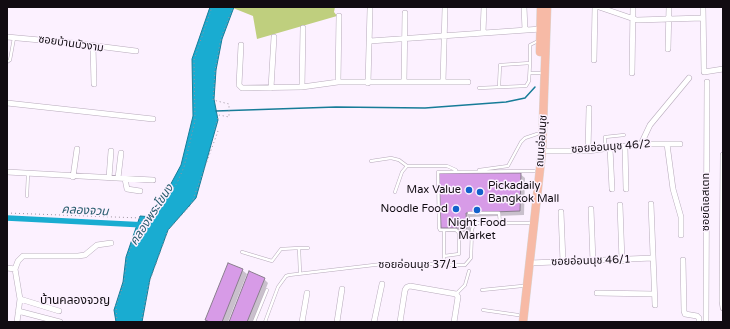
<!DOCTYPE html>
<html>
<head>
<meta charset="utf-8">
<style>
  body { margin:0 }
  #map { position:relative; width:730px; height:329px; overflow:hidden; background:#fcf1ff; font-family:"Varela Round",sans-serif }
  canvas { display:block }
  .frame { position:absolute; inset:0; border:8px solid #110c12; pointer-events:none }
</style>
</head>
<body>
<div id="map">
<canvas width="730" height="329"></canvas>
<div class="frame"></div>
</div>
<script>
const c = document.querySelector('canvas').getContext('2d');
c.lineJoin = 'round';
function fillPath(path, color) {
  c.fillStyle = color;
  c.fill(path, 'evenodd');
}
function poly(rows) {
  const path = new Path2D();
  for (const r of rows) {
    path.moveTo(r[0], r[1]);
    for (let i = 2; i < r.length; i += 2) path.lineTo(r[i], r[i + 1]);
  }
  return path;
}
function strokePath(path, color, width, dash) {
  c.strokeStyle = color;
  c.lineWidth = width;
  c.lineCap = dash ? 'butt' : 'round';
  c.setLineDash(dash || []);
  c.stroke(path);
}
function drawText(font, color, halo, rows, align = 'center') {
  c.font = font + ' "Varela Round","Noto Sans Thai",sans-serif';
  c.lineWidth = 3;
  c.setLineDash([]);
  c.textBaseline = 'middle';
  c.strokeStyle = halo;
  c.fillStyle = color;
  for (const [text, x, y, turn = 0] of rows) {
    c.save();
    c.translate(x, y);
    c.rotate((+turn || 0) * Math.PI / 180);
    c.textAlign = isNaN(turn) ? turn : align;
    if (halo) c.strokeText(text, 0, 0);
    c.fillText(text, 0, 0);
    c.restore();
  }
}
const green = poly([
  [237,7,335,7,334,12,337,16,257,39,253,16,233,8]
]);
const water = poly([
  [210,7,234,7,222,39,216,70,214,99,218,120,196,198,168,230,150,279,142,322,116,322,114,310,123,282,126,257,140,216,153,217,181,165,193,116,192,59,210,7]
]);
const shadow = poly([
  [520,174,525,178,524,215,470,217,471,232,447,232,442,228],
  [242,270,247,274,228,322,208,322,206,320],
  [264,279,268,283,253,322,230,322]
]);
const stream = poly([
  [216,111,336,107,425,108,506,102,525,98,535,87]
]);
const canal = poly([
  [7,218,145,225]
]);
const building = poly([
  [439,173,521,173,520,211,466,213,467,228,441,228,439,173],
  [228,263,243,269,222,322,210,322,205,320,228,263],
  [249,271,265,278,247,322,229,322,249,271]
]);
const path = poly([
  [7,213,141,218],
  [117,322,116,306,124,283,127,258,142,219,152,220,154,218,177,183,184,167,195,121,194,60,212,7],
  [141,322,148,286,168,230,191,205,218,131,214,129,219,115,229,117,229,104,213,100,215,70,221,38,233,7]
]);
const lane = poly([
  [7,62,10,60,14,38],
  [530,63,530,45,538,41],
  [530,73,540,73],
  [479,88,526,86,529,81,530,63,500,65,499,87],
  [605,148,605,137,624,135],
  [371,161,391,158,399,160,407,166],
  [479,170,508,166,521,142,525,138,537,134],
  [395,192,402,172,407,166,447,166,456,170],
  [27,196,28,174],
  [469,213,499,213,500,222],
  [444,230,444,263],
  [299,248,308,248],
  [242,252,272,261,281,249,299,248,300,273],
  [444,256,459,254,459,233,456,230,440,230,439,228,438,172,534,171],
  [482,290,522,286],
  [456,294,465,285,469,271],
  [483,310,518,315],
  [254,322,267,290],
  [265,322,278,287,286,276,289,275,391,263,465,265,471,258,472,230,474,223,529,223]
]);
const street = poly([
  [524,7,525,30],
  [599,7,637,20,703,18],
  [703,7,704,72,723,69],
  [483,33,484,7],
  [7,37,73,43,136,51],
  [370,41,541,29],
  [241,45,239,85,242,88,302,87,338,82,468,82],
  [93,46,94,84],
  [668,49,669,7],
  [594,60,595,7],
  [632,73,633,7],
  [338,82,339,16],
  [404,82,405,13],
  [443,82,445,8],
  [368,83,370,9],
  [302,87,303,28],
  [271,88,274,37],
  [7,103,153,119],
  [641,144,650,125,689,78],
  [667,144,673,189,681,217,681,235],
  [625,147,626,189],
  [610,148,612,189],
  [542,151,588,151,641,144,680,144],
  [588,151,589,108],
  [723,155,722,301,723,308],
  [7,172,153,180],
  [73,177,77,149],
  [109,178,111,151],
  [118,178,121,153],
  [125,179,127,189,140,191],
  [651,204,655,305],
  [620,205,622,261],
  [591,209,593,262],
  [561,212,563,262],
  [683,260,684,311,685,314,697,316,699,318,699,322],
  [530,263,653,258],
  [7,268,15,269,20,299,17,322],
  [15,269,18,261,23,256,78,256,85,255,97,245,111,243],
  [597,293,654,294],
  [20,299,59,311],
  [18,311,60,322],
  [302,322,307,293],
  [337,322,342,289],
  [374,322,382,284],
  [400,322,405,290,407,287,410,286,456,294,458,297,454,322],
  [706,322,707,82]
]);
const primary = poly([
  [540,52,541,7],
  [523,322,542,151,547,7]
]);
const markers = [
  [469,190,4,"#1261cb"],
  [480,192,4,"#1261cb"],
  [456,209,4,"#1261cb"],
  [477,210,4,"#1261cb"]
];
const streetNames = [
  ["ซอยบ้านบัวงาม",71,44,8],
  ["ถนนอ่อนนุช",542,141,-86],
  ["ซอยอ่อนนุช 46/2",611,147,-4],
  ["ซอยดิเอสเตท",706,202,-90],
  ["ซอยอ่อนนุช 46/1",591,261,-2],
  ["ซอยอ่อนนุช 37/1",418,265]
];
const poiNames = [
  ["Pickadaily",488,186,"left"],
  ["Bangkok Mall",488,199,"left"],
  ["Max Value",461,190],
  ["Noodle Food",448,209],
  ["Night Food",477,223,"center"],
  ["Market",477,236,"center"]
];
const waterNames = [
  ["คลองจวน",85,211,3],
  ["คลองพระโขนง",152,215,-57]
];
const neighbourhoodNames = [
  ["บ้านคลองจวญ",75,301]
];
fillPath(green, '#bfcf7e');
fillPath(water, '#19acd1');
strokePath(water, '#177c98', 1);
fillPath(shadow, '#0003');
strokePath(stream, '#177c98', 1.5);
strokePath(canal, '#19acd1', 5.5);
fillPath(building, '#d79be7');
strokePath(building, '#897d8d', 1);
strokePath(lane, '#b7aabb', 3.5);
strokePath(street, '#b7aabb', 6);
strokePath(primary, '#d9d8d9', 9);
strokePath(path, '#9c939e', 1, [1, 3]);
strokePath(lane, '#fff', 2.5);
strokePath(street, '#fff', 5);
strokePath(primary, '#f7baa6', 8);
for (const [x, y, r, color] of markers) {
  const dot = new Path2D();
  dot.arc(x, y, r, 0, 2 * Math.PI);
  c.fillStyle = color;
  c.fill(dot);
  strokePath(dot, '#fcf1ff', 1.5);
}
drawText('11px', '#110c12', '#fcf1ff', streetNames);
drawText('11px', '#110c12', '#fcf1ff', poiNames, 'right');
drawText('italic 12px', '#285c6d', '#fcf1ff', waterNames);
drawText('12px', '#110c12', '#fcf1ff', neighbourhoodNames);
</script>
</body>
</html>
